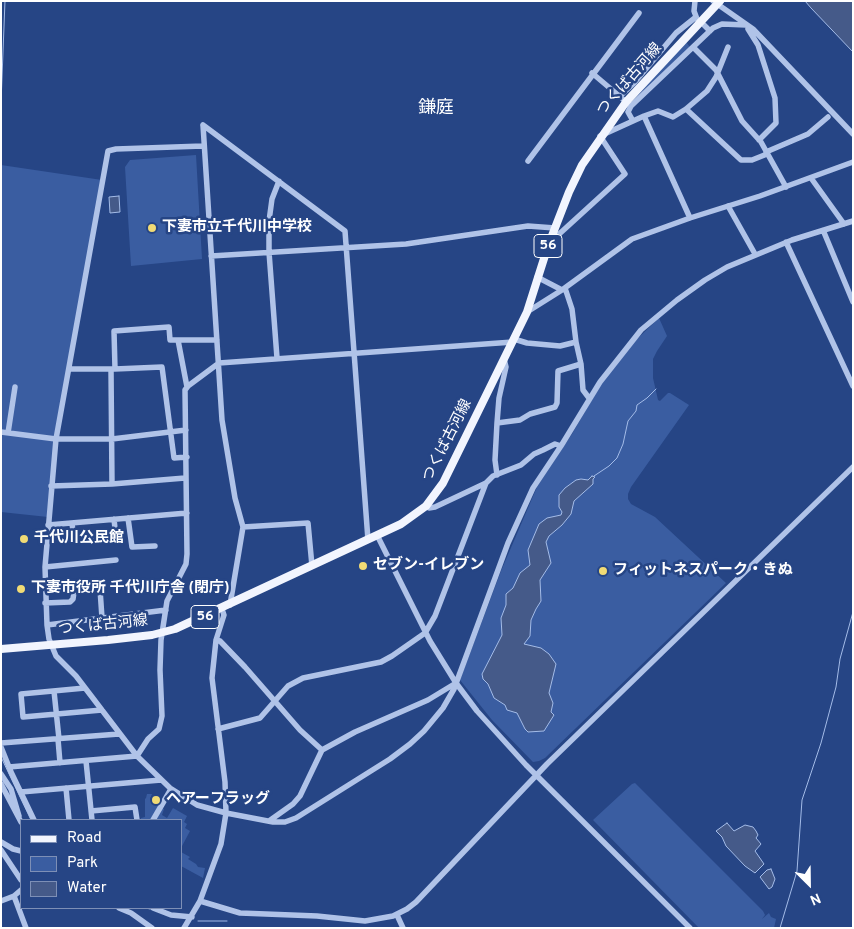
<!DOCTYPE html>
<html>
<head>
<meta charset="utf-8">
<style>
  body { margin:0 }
  #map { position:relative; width:854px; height:929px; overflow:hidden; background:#264585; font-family:Overpass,sans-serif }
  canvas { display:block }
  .frame { position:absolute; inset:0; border:2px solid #fff; pointer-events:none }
  .legend { position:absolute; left:20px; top:819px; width:162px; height:90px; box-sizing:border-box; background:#264585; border:1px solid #7d8fb6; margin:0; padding:6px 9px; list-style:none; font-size:15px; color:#fff }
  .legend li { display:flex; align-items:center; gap:10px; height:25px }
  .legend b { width:25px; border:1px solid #7d8fb6 }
  .north { position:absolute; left:784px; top:859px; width:50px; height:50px; -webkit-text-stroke:4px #264585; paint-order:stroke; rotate:157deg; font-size:14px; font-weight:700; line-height:20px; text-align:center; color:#fff }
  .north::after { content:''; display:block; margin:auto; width:18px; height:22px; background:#fff; clip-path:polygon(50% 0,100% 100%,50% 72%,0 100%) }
</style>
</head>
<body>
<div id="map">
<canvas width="854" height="929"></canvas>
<div class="frame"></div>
<ul class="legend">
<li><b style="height:6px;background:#f2f5fe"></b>Road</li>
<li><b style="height:14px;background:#3a5da1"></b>Park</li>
<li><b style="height:14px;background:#455a89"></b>Water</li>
</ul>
<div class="north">N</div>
</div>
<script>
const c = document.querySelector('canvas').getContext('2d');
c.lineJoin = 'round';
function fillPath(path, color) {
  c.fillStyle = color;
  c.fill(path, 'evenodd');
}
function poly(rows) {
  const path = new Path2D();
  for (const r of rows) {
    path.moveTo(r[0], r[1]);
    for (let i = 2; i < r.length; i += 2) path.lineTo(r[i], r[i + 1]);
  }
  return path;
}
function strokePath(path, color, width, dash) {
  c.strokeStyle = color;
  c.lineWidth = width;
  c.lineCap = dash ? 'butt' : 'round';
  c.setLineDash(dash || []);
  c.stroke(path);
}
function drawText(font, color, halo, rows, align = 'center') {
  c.font = font + ' Overpass,"Noto Sans JP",sans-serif';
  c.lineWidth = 5;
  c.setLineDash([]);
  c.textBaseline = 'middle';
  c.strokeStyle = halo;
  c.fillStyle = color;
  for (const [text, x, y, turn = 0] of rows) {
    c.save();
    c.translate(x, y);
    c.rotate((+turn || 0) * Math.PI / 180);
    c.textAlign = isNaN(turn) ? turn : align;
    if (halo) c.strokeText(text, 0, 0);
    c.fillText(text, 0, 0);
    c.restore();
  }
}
const green = poly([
  [686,42,690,47,633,100,649,82],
  [196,155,202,259,131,266,125,167,130,160],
  [1,165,102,180,56,438,48,517,1,512],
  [659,318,667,336,657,351,653,359,653,378,658,400,660,401,668,393,670,393,689,405,631,487,628,494,628,499,631,504,655,517,726,583,545,758,539,761,533,762,492,720,460,680,501,571,537,487,572,434,603,381,635,341],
  [635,783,763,911,765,915,762,919,769,913,771,917,776,919,774,928,699,928,593,820,632,784],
  [147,794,152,794,150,799,161,805,152,820,141,820,141,818,145,817,145,799,146,798],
  [162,808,164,809,162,815,167,818,173,808,187,816,184,822,187,824,185,828,190,831,181,848,181,820,155,820],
  [181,852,190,857,188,859,196,864,198,867,205,868,203,878,181,866]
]);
const water = poly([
  [805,1,853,1,853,52,811,8,805,1],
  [119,196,120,212,110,213,109,197,119,196],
  [592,476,595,477,593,479,593,484,574,501,571,514,562,525,549,536,546,542,551,563,540,580,541,601,536,609,531,620,530,636,524,644,541,648,549,654,556,664,549,693,553,703,551,712,554,715,544,731,528,732,525,729,517,713,507,710,505,705,494,698,488,684,483,679,482,674,502,635,501,618,506,605,506,594,513,588,520,573,530,565,528,550,539,524,547,518,561,515,562,512,559,507,559,495,565,488,576,480,581,479,588,480,592,476],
  [727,823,734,831,745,825,753,827,756,831,758,835,756,838,761,844,755,851,764,864,755,873,745,866,726,846,722,837,716,831,727,823],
  [771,869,775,879,772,887,769,889,760,877,767,870,771,869]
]);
const stream = poly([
  [1,103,5,1],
  [594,476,609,466,617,458,623,444,628,421,636,411,637,405,647,398,656,389],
  [1,757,31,820],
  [146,908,150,909],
  [198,921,227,921],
  [780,928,797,871,802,800,821,743,836,687,840,659,853,612]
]);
const minor = poly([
  [695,1,694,11,697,19],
  [713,1,753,29,853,134],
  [704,25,710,31],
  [748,29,758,45,775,98,776,123,759,140],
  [693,47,716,70,742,121,761,142,786,187],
  [592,73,631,106,713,28,722,24,746,25],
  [620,96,634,83,676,33,696,17],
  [631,106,628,112,633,121],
  [686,109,741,160,752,160,767,154],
  [644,116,658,111,673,117,686,109,707,91,716,77,728,47],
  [203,125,345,231,368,540],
  [203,125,222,420,235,498,243,527,230,605],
  [203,146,116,149,108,151,56,439,45,567,47,625,49,639,56,656,76,676,137,756,170,788,197,805,226,813,273,822,285,822,296,818,390,759,410,744,424,731,443,708,454,689,508,543,533,488,561,446,600,382,641,330,677,300,705,280,727,267,792,240,853,221],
  [766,152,808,134,828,117],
  [528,161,639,13],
  [811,178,844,224],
  [728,206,755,254],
  [823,230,853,302],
  [552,236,557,236,625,174,600,136,644,116,690,218],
  [786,242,853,386],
  [211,256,406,244,528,226,555,228],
  [537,277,562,290],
  [565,288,572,309,576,342,581,364,583,390,589,398],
  [527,312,562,290,632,239,690,218,760,196,853,162],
  [514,339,527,343,560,346,576,342],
  [178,340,187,387],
  [277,358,269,252,269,221,272,199,279,181],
  [69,369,115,369,114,331,169,327,170,340,217,340],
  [111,369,112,484],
  [115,369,162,367,174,458,187,457],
  [497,423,520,420,530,414,555,407,557,403,558,371,581,364],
  [1,432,56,439,112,439,186,430],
  [8,433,15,387],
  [497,475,495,460,497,423,499,398,506,367,504,359],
  [51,486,112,484,185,478],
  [426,506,429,508,435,507,486,483,493,476,521,465,534,454,543,450,555,444,561,446],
  [128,518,132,547,155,546],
  [72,523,74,541,116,538,114,519],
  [48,525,187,513],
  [243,527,308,523,312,566],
  [377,535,430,641,456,683,477,711,526,765,690,928],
  [45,567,116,560],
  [45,603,70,602,73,599,74,592,100,589,102,618],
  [47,625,166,610],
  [216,640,220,641,245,667,300,730,322,750],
  [85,688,21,694,23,717,102,710],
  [54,691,59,739],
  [218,729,260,718,288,686,303,678,381,662,392,656,425,633,435,616,486,483],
  [58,739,60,763],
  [1,743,119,734],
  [1,747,11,772,34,820],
  [86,761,92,820],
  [9,767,137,756,148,739,159,729,162,716,160,670,161,640,167,601,186,564,187,554,185,390,188,386,219,363,513,342],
  [1,774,11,789,19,816],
  [1,784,21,822],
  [66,788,69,820],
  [21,792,161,780],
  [91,811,135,807,137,820],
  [153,820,171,789],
  [269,821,293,804,300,796,322,750,355,732,428,700,456,683],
  [1,842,13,849,21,851],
  [1,850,21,880],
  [14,896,26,928],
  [1,901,14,896,21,890],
  [200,901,240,913,317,916,365,921,393,916,407,909,416,902,547,764,853,467],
  [119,908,131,913,152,928],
  [153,908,171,915,192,917],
  [397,915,403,928],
  [184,928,200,901,221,844,226,813,225,782,212,678,216,640,224,615,222,609]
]);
const major = poly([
  [1,649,108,640,152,635,175,629,401,524,426,506,443,483,527,312,548,246,569,192,582,165,626,102,720,1]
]);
const markers = [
  [152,228,5,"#f1db75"],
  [24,539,5,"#f1db75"],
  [363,566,5,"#f1db75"],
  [603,571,5,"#f1db75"],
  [21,589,5,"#f1db75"],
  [156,800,5,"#f1db75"]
];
const shields = [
  [548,246,28],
  [205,617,28]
];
const shieldNames = [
  ["56",548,246],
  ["56",205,617]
];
const streetNames = [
  ["つくば古河線",630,80,-49],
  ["つくば古河線",448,441,-63],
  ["つくば古河線",103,626,-6]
];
const poiNames = [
  ["下妻市立千代川中学校",162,228],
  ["千代川公民館",34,539],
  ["セブン-イレブン",373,566],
  ["フィットネスパーク・きぬ",613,571],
  ["下妻市役所 千代川庁舎 (閉庁)",31,589],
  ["ヘアーフラッグ",166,800]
];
const quarterNames = [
  ["鎌庭",436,109]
];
fillPath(green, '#3a5da1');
fillPath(water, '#455a89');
strokePath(water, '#a4bce8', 1);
strokePath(stream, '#a4bce8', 1);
strokePath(minor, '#b0c3e8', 5.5);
strokePath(major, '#f2f5fe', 8);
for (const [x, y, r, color] of markers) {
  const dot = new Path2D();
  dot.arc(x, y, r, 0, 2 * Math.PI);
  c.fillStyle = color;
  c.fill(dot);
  strokePath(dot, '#264585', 2);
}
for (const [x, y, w] of shields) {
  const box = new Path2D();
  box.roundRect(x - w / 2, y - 11.5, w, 23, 4);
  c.fillStyle = '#264585';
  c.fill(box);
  strokePath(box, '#fff', 1);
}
drawText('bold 14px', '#fff', null, shieldNames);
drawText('15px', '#fff', '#264585', streetNames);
drawText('bold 15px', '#fff', '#264585', poiNames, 'left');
drawText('18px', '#fff', '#264585', quarterNames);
</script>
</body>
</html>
